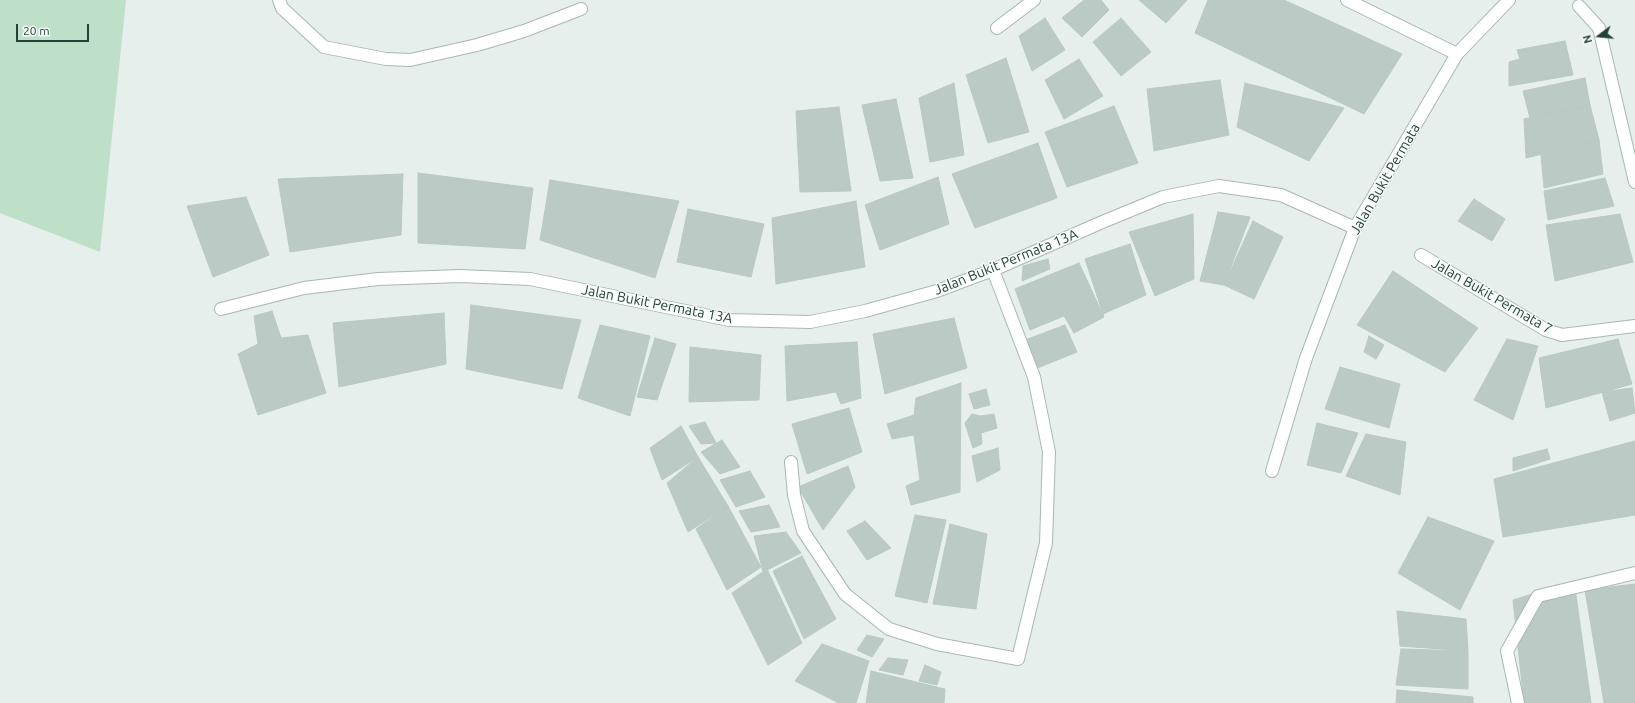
<!DOCTYPE html>
<html>
<head>
<meta charset="utf-8">
<style>
  body { margin:0 }
  #map { position:relative; width:1635px; height:703px; overflow:hidden; background:#e6efeb; font-family:Ubuntu,sans-serif }
  canvas { display:block }
  .north { position:absolute; left:1579px; top:16px; width:40px; height:40px; -webkit-text-stroke:3px #f7fbf9; paint-order:stroke; rotate:254deg; font-size:11px; font-weight:700; line-height:16px; text-align:center; color:#24423a }
  .north::after { content:''; display:block; margin:auto; width:14px; height:18px; background:#24423a; clip-path:polygon(50% 0,100% 100%,50% 72%,0 100%) }
  .scale { position:absolute; left:16px; top:24px; width:73px; height:18px; box-sizing:border-box; border:2px solid #24423a; border-top:0; padding-left:5px; font-size:12px; line-height:14px; white-space:nowrap; color:#24423a; -webkit-text-stroke:3px #f7fbf9; paint-order:stroke }
</style>
</head>
<body>
<div id="map">
<canvas width="1635" height="703"></canvas>
<div class="north">N</div>
<div class="scale">20 m</div>
</div>
<script>
const c = document.querySelector('canvas').getContext('2d');
c.lineJoin = 'round';
function fillPath(path, color) {
  c.fillStyle = color;
  c.fill(path, 'evenodd');
}
function poly(rows) {
  const path = new Path2D();
  for (const r of rows) {
    path.moveTo(r[0], r[1]);
    for (let i = 2; i < r.length; i += 2) path.lineTo(r[i], r[i + 1]);
  }
  return path;
}
function strokePath(path, color, width, dash) {
  c.strokeStyle = color;
  c.lineWidth = width;
  c.lineCap = dash ? 'butt' : 'round';
  c.setLineDash(dash || []);
  c.stroke(path);
}
function drawText(font, color, halo, rows, align = 'center') {
  c.font = font + ' Ubuntu,sans-serif';
  c.lineWidth = 3;
  c.setLineDash([]);
  c.textBaseline = 'middle';
  c.strokeStyle = halo;
  c.fillStyle = color;
  for (const [text, x, y, turn = 0] of rows) {
    c.save();
    c.translate(x, y);
    c.rotate((+turn || 0) * Math.PI / 180);
    c.textAlign = isNaN(turn) ? turn : align;
    if (halo) c.strokeText(text, 0, 0);
    c.fillText(text, 0, 0);
    c.restore();
  }
}
const green = poly([
  [0,0,126,0,100,252,0,213]
]);
const building = poly([
  [1084,0,1101,0,1109,10,1082,37,1062,18,1084,0],
  [1139,0,1187,0,1166,23,1139,0],
  [1208,0,1284,0,1402,54,1364,114,1195,33,1208,0],
  [1045,18,1065,50,1032,71,1019,36,1045,18],
  [1121,18,1151,52,1121,76,1093,42,1121,18],
  [1565,41,1573,75,1509,86,1509,62,1520,59,1517,50,1565,41],
  [1006,58,1029,132,988,143,966,75,1006,58],
  [1079,59,1103,96,1064,119,1045,80,1079,59],
  [1585,78,1590,105,1530,118,1523,91,1585,78],
  [1220,80,1229,135,1154,151,1147,89,1220,80],
  [954,83,964,155,930,162,919,98,954,83],
  [1245,83,1344,108,1309,161,1237,127,1245,83],
  [896,99,913,178,880,181,862,105,896,99],
  [1590,105,1599,140,1526,158,1524,119,1590,105],
  [1114,106,1138,163,1067,187,1045,132,1114,106],
  [839,107,851,191,800,192,796,111,839,107],
  [1599,140,1603,174,1544,188,1541,155,1599,140],
  [1038,143,1057,198,975,228,952,174,1038,143],
  [418,173,533,188,525,249,418,243,418,173],
  [403,174,401,235,290,252,278,179,403,174],
  [938,177,949,224,880,250,865,205,938,177],
  [1605,178,1614,206,1548,220,1544,191,1605,178],
  [550,180,679,201,655,278,540,240,550,180],
  [246,197,269,255,213,277,187,206,246,197],
  [1474,199,1505,219,1492,241,1458,221,1474,199],
  [856,201,865,267,776,284,772,218,856,201],
  [688,209,764,224,751,277,677,262,688,209],
  [1218,212,1250,217,1224,285,1200,281,1218,212],
  [1193,214,1194,279,1155,296,1129,232,1193,214],
  [1620,214,1633,262,1555,281,1546,225,1620,214],
  [1253,221,1283,237,1254,299,1224,285,1253,221],
  [1130,244,1146,295,1103,314,1085,259,1130,244],
  [1048,259,1050,269,1022,281,1023,266,1048,259],
  [1079,263,1104,317,1074,333,1064,316,1030,330,1015,289,1079,263],
  [1393,271,1478,328,1445,372,1357,325,1393,271],
  [471,305,581,320,562,389,466,369,471,305],
  [272,311,281,338,308,335,326,393,258,415,238,354,258,344,254,316,272,311],
  [444,313,446,364,339,387,333,323,444,313],
  [954,318,967,368,885,394,873,334,954,318],
  [600,325,650,336,630,416,578,398,600,325],
  [1065,325,1077,352,1035,369,1025,340,1065,325],
  [1369,336,1384,345,1376,359,1364,352,1369,336],
  [655,338,676,344,657,400,637,397,655,338],
  [1507,339,1538,346,1513,420,1474,400,1507,339],
  [1618,339,1632,384,1546,408,1539,358,1618,339],
  [857,342,861,398,841,404,836,392,787,401,785,346,857,342],
  [690,347,761,355,759,400,689,402,690,347],
  [1340,367,1400,384,1389,428,1325,409,1340,367],
  [961,383,960,492,911,505,906,486,920,480,914,435,892,439,887,424,914,415,916,398,961,383],
  [1632,388,1635,413,1610,421,1602,392,1632,388],
  [986,389,990,405,974,409,969,394,986,389],
  [849,408,862,452,807,474,792,424,849,408],
  [972,414,980,416,994,414,997,428,981,433,982,444,973,448,965,423,972,414],
  [705,422,716,443,701,444,689,426,705,422],
  [1317,423,1358,433,1341,473,1307,465,1317,423],
  [681,426,698,457,662,480,650,448,681,426],
  [1366,434,1406,442,1400,495,1346,476,1366,434],
  [722,440,740,467,720,474,701,452,722,440],
  [1635,441,1635,515,1503,537,1494,479,1635,441],
  [998,448,1000,470,977,482,972,456,998,448],
  [1547,449,1550,459,1513,471,1513,458,1547,449],
  [698,457,728,506,688,532,667,483,698,457],
  [848,466,855,487,823,530,798,487,848,466],
  [750,471,765,497,736,507,720,480,750,471],
  [769,505,780,527,751,532,739,511,769,505],
  [728,506,761,567,727,590,696,529,728,506],
  [915,515,946,520,927,603,895,596,915,515],
  [1428,517,1494,541,1460,610,1398,573,1428,517],
  [865,521,891,548,867,560,847,531,865,521],
  [950,524,987,534,976,609,933,604,950,524],
  [786,532,801,553,763,572,754,536,786,532],
  [802,556,836,619,804,639,773,571,802,556],
  [767,569,802,643,768,665,732,593,767,569],
  [1574,581,1591,703,1524,703,1513,600,1574,581],
  [1635,584,1635,703,1604,703,1585,590,1635,584],
  [1397,611,1466,619,1468,651,1400,646,1397,611],
  [867,635,884,639,872,657,857,650,867,635],
  [822,644,869,661,856,703,839,703,795,681,822,644],
  [1401,649,1468,651,1468,689,1396,685,1401,649],
  [888,658,908,660,903,675,879,670,888,658],
  [925,665,941,672,937,685,919,681,925,665],
  [871,671,945,689,944,703,866,703,871,671],
  [1397,690,1473,697,1473,703,1396,703,1397,690]
]);
const street = poly([
  [279,0,282,8,324,47,386,59,410,60,477,45,524,31,581,9],
  [1347,0,1457,54],
  [1579,6,1599,28,1635,182],
  [997,28,1034,0],
  [1421,255,1546,330,1562,335,1635,326],
  [221,309,304,288,378,279,460,276,530,279,729,320,810,322,865,311,937,291,993,270,1100,223,1163,197,1219,186,1281,195,1355,228],
  [791,462,794,495,803,531,845,594,889,629,937,644,1018,659,1046,543,1049,452,1034,377,993,270],
  [1272,471,1306,358,1355,228,1457,54,1509,0],
  [1518,703,1507,651,1538,596,1635,573]
]);
const streetNames = [
  ["Jalan Bukit Permata",1385,179,-60],
  ["Jalan Bukit Permata 13A",1006,262,-22],
  ["Jalan Bukit Permata 7",1492,296,30],
  ["Jalan Bukit Permata 13A",657,304,11]
];
fillPath(green, '#bfe0c8');
fillPath(building, '#bbcac4');
strokePath(building, '#b8c9c2', 1);
strokePath(street, '#a8b8b2', 14);
strokePath(street, '#fff', 12);
drawText('14px', '#24423a', '#f7fbf9', streetNames);
</script>
</body>
</html>
